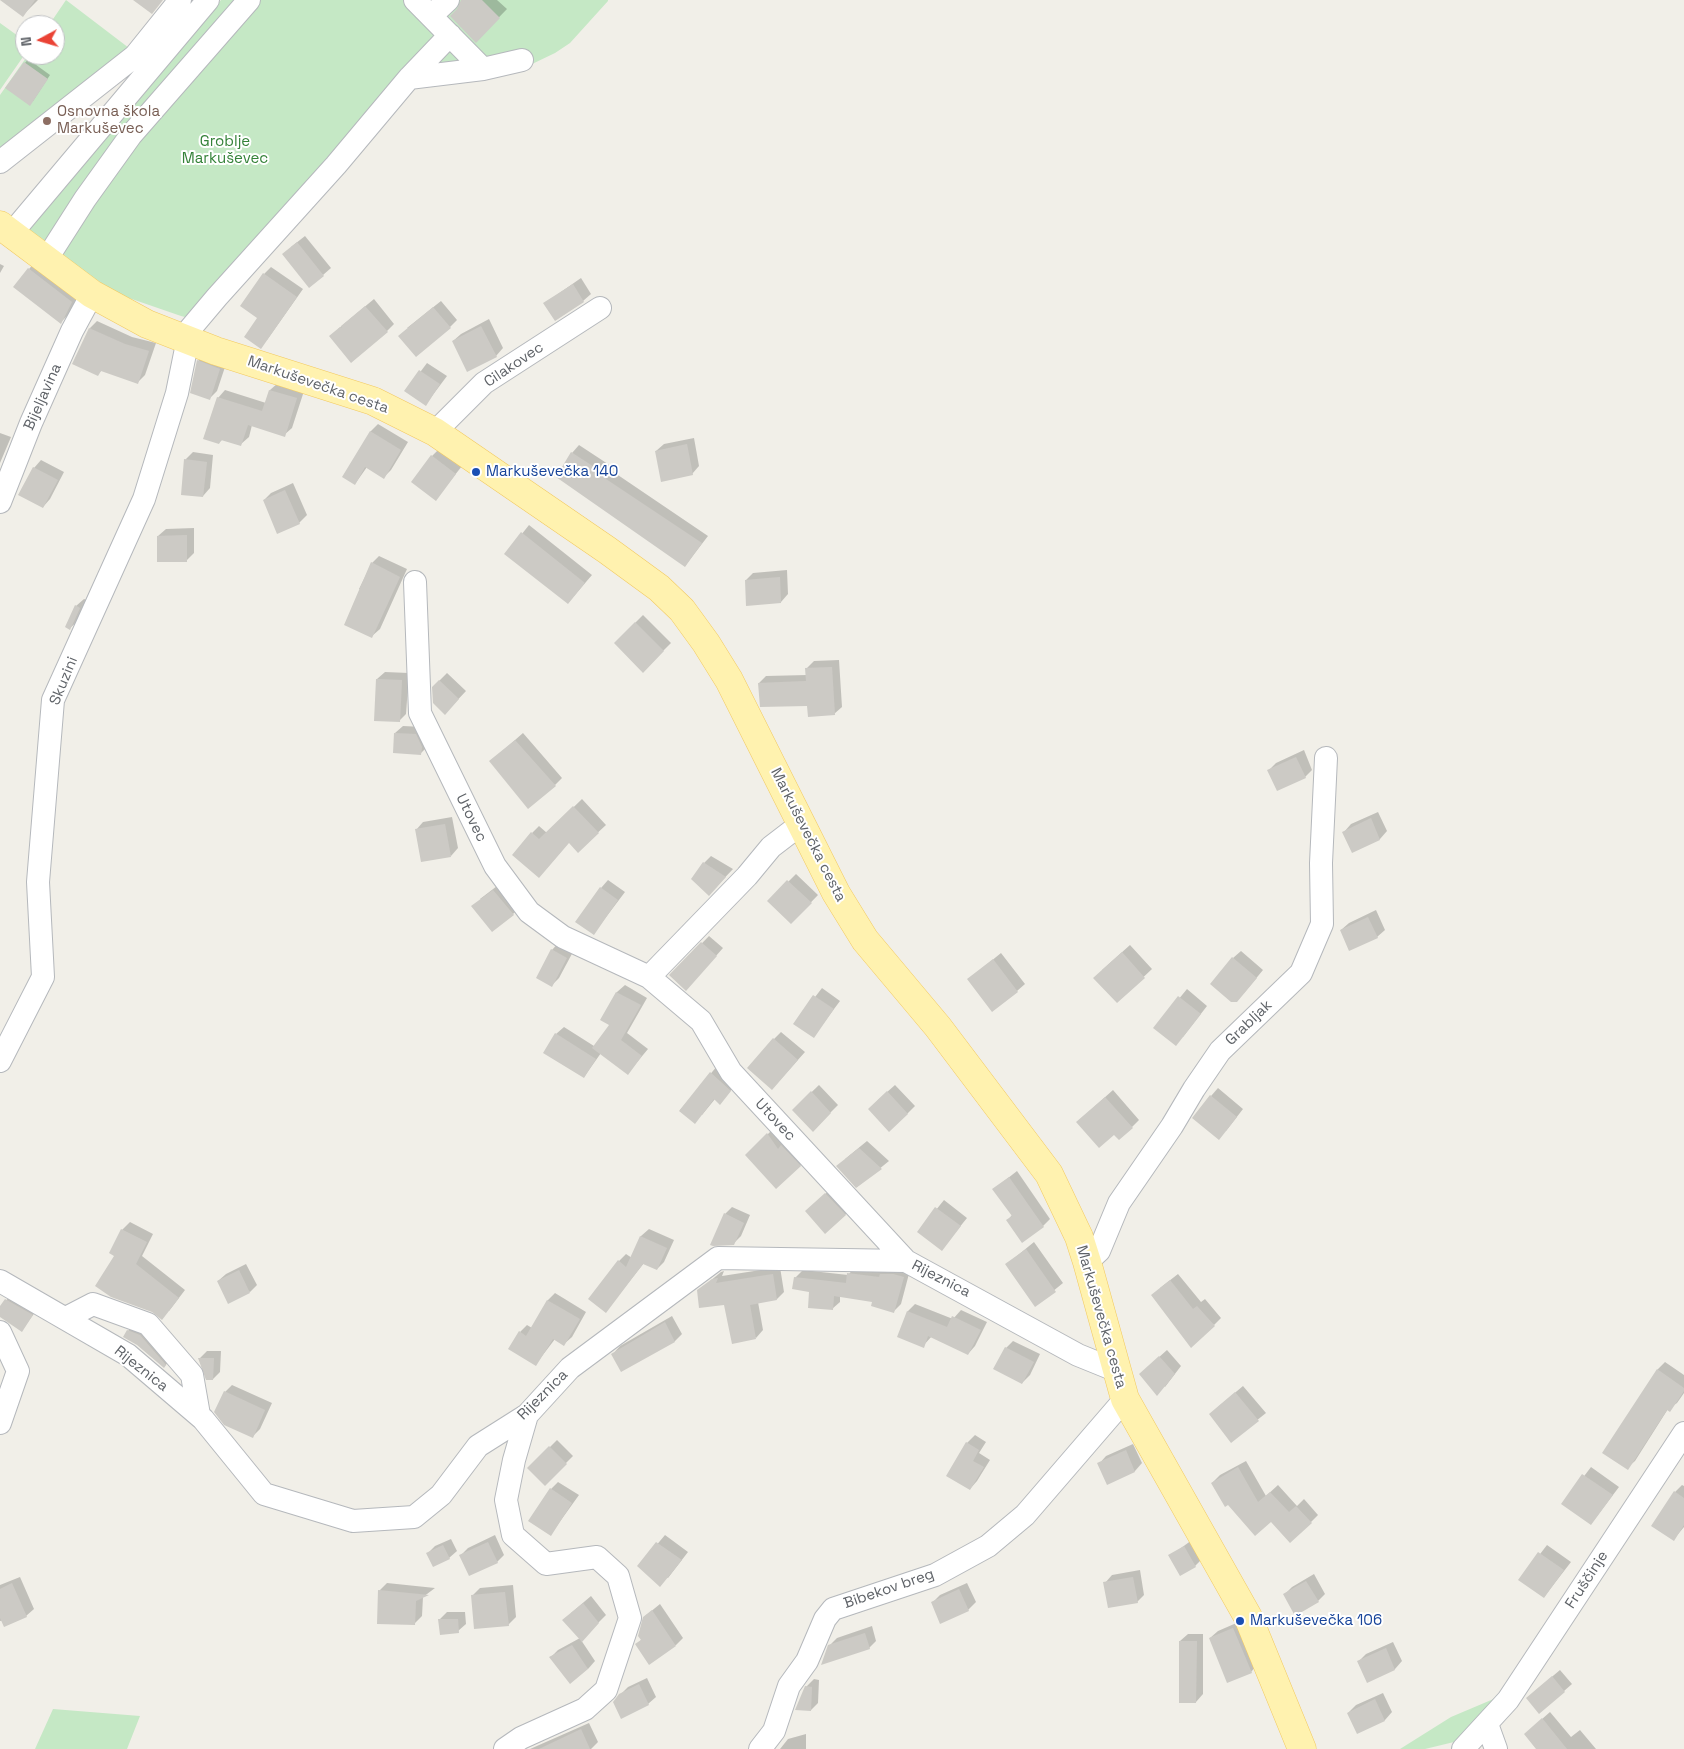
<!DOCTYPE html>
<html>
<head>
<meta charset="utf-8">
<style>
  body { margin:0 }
  #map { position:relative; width:1684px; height:1749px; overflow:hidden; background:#f1efe8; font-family:"Space Grotesk",sans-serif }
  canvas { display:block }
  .north { position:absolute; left:15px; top:15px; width:50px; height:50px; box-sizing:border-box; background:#fff; border:1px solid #bfc1c3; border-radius:50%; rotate:264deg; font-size:14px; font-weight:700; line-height:20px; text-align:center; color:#5f6368 }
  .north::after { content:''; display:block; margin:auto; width:18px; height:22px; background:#ea4335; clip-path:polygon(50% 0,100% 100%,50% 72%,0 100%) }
</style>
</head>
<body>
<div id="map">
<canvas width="1684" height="1749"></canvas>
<div class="north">N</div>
</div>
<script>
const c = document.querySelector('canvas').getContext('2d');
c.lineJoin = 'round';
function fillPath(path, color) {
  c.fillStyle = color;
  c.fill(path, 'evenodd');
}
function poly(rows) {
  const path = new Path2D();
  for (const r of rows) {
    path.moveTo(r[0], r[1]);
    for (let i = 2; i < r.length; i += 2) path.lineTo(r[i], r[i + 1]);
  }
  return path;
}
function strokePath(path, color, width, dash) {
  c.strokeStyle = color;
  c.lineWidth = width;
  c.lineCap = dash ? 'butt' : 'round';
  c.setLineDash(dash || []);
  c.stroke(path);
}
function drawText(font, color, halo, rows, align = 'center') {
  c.font = font + ' "Space Grotesk",sans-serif';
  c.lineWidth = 4;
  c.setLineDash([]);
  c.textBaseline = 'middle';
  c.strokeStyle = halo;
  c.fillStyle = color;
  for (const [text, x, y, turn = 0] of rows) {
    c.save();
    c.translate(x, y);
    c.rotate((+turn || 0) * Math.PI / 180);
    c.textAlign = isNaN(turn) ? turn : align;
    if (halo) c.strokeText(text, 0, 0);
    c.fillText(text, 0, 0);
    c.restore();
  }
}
const green = poly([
  [66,0,129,48,0,151,0,95,28,55,55,55,55,25,49,25],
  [221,0,608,0,608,1,570,43,555,53,530,65,412,87,197,320,181,316,123,296,88,275,27,228],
  [0,23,25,41,25,54,0,90],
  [1503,1695,1454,1742,1425,1749,1400,1749,1451,1717],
  [53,1709,140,1716,127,1749,35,1749]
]);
const shadow = poly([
  [2,0,38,0,23,15],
  [461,0,497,0,507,9,476,41],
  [28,59,50,75,33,101,25,63],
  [305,236,331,268,323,275,291,247],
  [36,261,79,295,68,315,61,322,29,269],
  [0,264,4,266,0,273],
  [271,267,303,289,267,340,258,318,264,274],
  [581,278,591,294,583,301,545,303],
  [374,299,394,324,387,331,338,329],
  [441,301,457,320,450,327,407,328],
  [489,319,503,348,496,356,453,341,461,334],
  [97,321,132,337,156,343,145,375,138,382,102,370,98,374,90,328],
  [206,354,227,361,217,391,210,398,198,361],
  [427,363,447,376,426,404,406,391],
  [278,383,304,391,292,428,284,435,252,425,249,437,241,444,223,439,219,443,218,398,225,390,266,403,270,390],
  [378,424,408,442,391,470,384,477,367,467,355,484,370,432],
  [0,433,11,437,0,463],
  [694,438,699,466,692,474,656,451,664,444],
  [579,445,614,468,612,471,708,536,685,566,572,453],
  [439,449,462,466,436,499,432,456],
  [193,452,213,455,210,488,203,496,185,460],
  [41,460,64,472,50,499,43,507,34,468],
  [293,483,307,515,299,523,264,500,271,493],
  [529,525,592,575,568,603,506,554],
  [194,528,194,553,186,561,158,536,166,529],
  [379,556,407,569,380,629,372,636,362,590,359,589,372,563],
  [787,570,788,594,781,602,746,580,753,573],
  [84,599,87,600,78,621,70,628,76,606],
  [643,615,671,643,643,671,615,643],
  [839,660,842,707,834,714,759,683,766,676,807,675,806,669,814,661],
  [385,672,409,673,406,714,399,721,377,679],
  [447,673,466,691,452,706,433,687],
  [403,726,423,727,428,746,421,753,395,733],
  [523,733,562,778,555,785,491,761],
  [1304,750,1312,770,1305,777,1269,770,1276,763],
  [582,799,606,825,578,851,569,842,546,869,532,833,539,826,547,833],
  [1378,812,1387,831,1380,839,1353,851,1344,832,1351,824],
  [452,817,458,848,451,856,416,830,423,822],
  [711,856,733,869,716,887,704,863],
  [796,874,818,895,791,923,769,901],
  [608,880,625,892,594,933,601,888],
  [501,883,520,907,513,914,480,899],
  [1376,910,1385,930,1377,937,1341,930,1349,923],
  [709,936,723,948,693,982,671,975],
  [559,942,574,950,559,978,552,985,552,950],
  [1130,945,1152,969,1117,1002,1102,970],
  [1241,951,1263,970,1244,993,1233,958],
  [1001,953,1025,984,1017,991,969,979],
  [625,985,647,998,627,1033,648,1049,628,1073,601,1053,584,1077,556,1034,564,1027,594,1046,611,1025,602,1020,617,992],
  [822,988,840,1001,814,1036,795,1023],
  [1187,989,1207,1006,1183,1037,1155,1028],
  [781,1032,805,1052,772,1089,774,1039],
  [718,1065,737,1083,727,1095,715,1099,702,1115,680,1110],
  [819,1085,838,1105,813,1130,793,1110],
  [895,1085,915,1106,907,1114,877,1101],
  [1218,1088,1243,1109,1226,1131,1211,1096],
  [1113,1090,1139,1120,1132,1127,1085,1115],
  [775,1127,807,1158,800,1166,747,1155],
  [867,1141,889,1161,857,1187,845,1159],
  [1017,1171,1050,1219,1043,1226,1007,1221,1012,1215,994,1189],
  [833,1187,852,1207,845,1215,814,1204],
  [944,1200,967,1218,942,1249,919,1231],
  [732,1207,750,1215,741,1236,733,1244,725,1214],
  [130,1222,153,1234,142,1256,185,1290,169,1311,116,1255,122,1230],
  [649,1229,674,1240,664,1262,657,1269,644,1263,606,1311,619,1261,626,1254,632,1258,641,1236],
  [1034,1242,1063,1283,1036,1305,1007,1264],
  [246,1264,257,1285,250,1292,218,1281,226,1274],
  [856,1266,910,1270,901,1304,894,1311,874,1301,840,1296,840,1302,832,1309,795,1278,803,1270,848,1275],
  [780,1267,784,1292,777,1299,758,1302,763,1330,756,1338,725,1304,698,1291,721,1272,724,1271,722,1276],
  [1178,1274,1201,1302,1205,1299,1221,1318,1214,1325,1160,1288],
  [13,1292,39,1307,22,1330,0,1316,0,1308],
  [555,1293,586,1312,572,1337,564,1344,555,1339,536,1364,520,1332,527,1325,532,1328,548,1300],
  [915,1304,953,1319,961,1310,987,1322,975,1346,968,1354,932,1336,923,1346,898,1336,908,1311],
  [672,1316,682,1334,675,1341,622,1370,613,1354,620,1346],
  [135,1323,173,1357,164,1367,128,1331],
  [1013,1341,1040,1354,1030,1375,1022,1383,1006,1348],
  [1167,1350,1181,1366,1165,1387,1148,1367],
  [207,1351,221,1351,220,1372,213,1379,207,1379,200,1358],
  [1665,1362,1684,1375,1684,1393,1677,1403,1668,1409,1635,1461,1627,1468,1604,1453,1658,1369],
  [232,1385,272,1403,260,1429,253,1436,225,1392],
  [1243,1386,1266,1413,1231,1441,1218,1407],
  [975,1435,986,1442,979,1453,990,1460,977,1481,970,1489,948,1476,967,1443],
  [557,1440,573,1456,545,1484,529,1468],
  [1133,1444,1142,1463,1135,1471,1107,1483,1099,1464,1106,1456],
  [1246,1461,1266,1496,1278,1485,1297,1506,1304,1499,1318,1515,1311,1522,1271,1520,1212,1483,1220,1475],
  [1591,1467,1619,1487,1591,1524,1563,1504],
  [558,1482,579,1495,551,1534,551,1489],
  [1682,1485,1684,1486,1684,1527,1674,1539,1675,1492],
  [495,1535,504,1555,497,1562,461,1555,468,1548],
  [665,1535,688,1552,668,1578,639,1566],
  [451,1539,457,1551,449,1558,428,1553,435,1546],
  [1192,1540,1202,1559,1195,1566,1170,1556],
  [1547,1545,1571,1562,1544,1597,1520,1580],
  [1140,1570,1144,1595,1137,1602,1105,1583,1112,1575],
  [1314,1574,1325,1594,1318,1601,1284,1595,1292,1587],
  [20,1577,34,1609,26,1616,0,1621,0,1585],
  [387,1583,435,1588,423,1597,422,1616,415,1623,379,1591],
  [967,1583,976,1602,968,1610,932,1603,940,1595],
  [513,1585,516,1617,508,1625,472,1596,480,1588],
  [591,1596,606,1615,581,1640,595,1661,588,1669,551,1657,558,1650,580,1638,571,1613],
  [660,1604,683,1638,676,1645,637,1644,642,1639,644,1617],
  [447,1612,465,1612,466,1624,458,1631,440,1619],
  [1241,1621,1258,1664,1251,1672,1210,1638,1218,1631],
  [872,1626,876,1641,869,1648,829,1646,837,1638],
  [1188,1634,1203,1634,1203,1694,1196,1702,1180,1641],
  [1393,1642,1402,1661,1395,1669,1367,1681,1358,1662,1366,1654],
  [1560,1670,1572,1684,1539,1713,1535,1691],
  [647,1678,656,1697,648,1704,620,1695,628,1687],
  [814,1679,819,1680,818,1703,811,1710,806,1687],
  [1383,1693,1392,1712,1385,1720,1357,1732,1348,1713,1356,1705],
  [1550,1712,1571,1737,1580,1730,1596,1749,1538,1749,1533,1727],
  [589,1723,598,1742,591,1749,530,1749],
  [806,1734,806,1749,780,1749,788,1739]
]);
const building = poly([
  [0,0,35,0,23,17],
  [133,0,163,0,152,14],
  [461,0,482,0,500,18,476,43,450,16,457,9],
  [24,62,48,79,30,106,5,88],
  [297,242,324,276,309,288,282,254],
  [28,268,72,302,61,324,13,287],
  [263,273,297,297,261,349,244,337,257,318,240,306],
  [573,284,584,302,555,321,543,303],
  [365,306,388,332,351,363,329,336,340,327,342,328,341,326],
  [433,307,451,328,416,357,398,336],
  [481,326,497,357,467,372,452,341],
  [89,328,125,344,149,351,138,384,101,371,98,376,72,364],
  [197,360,220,369,210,400,190,393],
  [419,370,440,384,426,406,404,391],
  [269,390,297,398,285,437,248,425,241,446,221,440,219,444,203,439,217,397,262,411],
  [370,431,401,450,384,479,365,467,355,485,342,477],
  [687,444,693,475,661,482,655,451],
  [571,452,608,476,606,479,702,543,685,567,556,477],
  [431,455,456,474,436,501,411,482],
  [184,459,207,462,203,497,181,495],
  [33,467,58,480,43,508,18,495],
  [285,490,300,524,277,534,263,500],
  [521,532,585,583,568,604,504,554],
  [187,535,187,562,157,562,157,536],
  [371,562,400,577,372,638,344,625],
  [780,577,781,603,746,606,745,580],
  [75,605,80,608,70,630,65,627],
  [635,622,664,651,643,673,614,643],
  [832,667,835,715,808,717,807,706,760,707,758,683,806,681,805,668],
  [376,679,402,680,400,722,374,721],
  [439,680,459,699,445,715,433,703,432,687],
  [394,733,416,734,422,747,421,755,393,753],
  [515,740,556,786,528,809,489,761],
  [1296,757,1306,778,1277,791,1267,770],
  [573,806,599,833,578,853,569,843,539,878,512,855,531,832,539,839],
  [1371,818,1380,840,1352,853,1342,832],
  [445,824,451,857,421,862,415,829],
  [703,862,726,877,709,896,691,879],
  [787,880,812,903,791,924,767,901],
  [600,887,618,900,594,935,575,922],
  [493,890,514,915,492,932,471,906],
  [1368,917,1378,938,1349,951,1340,930],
  [701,942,717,956,686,991,669,975],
  [551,949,567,958,552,987,536,978],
  [1122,952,1145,978,1117,1003,1093,978],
  [1232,957,1257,978,1237,1002,1231,1002,1210,984],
  [993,959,1018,992,992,1012,967,979],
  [616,992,641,1005,621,1040,642,1056,628,1075,592,1048,609,1025,600,1020],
  [813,995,834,1009,814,1038,793,1024],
  [1178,996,1201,1014,1176,1046,1153,1028],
  [555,1033,596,1059,584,1078,543,1053],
  [773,1038,798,1060,772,1090,747,1068],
  [710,1072,731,1091,720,1105,714,1099,695,1124,679,1111],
  [811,1091,831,1113,813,1132,792,1110],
  [887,1091,908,1114,889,1132,868,1109],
  [1210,1095,1237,1117,1219,1140,1192,1118],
  [1105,1097,1133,1128,1119,1140,1114,1135,1099,1148,1076,1122],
  [767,1133,778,1149,781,1145,801,1166,776,1189,745,1155],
  [859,1148,882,1169,856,1188,836,1166],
  [1009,1177,1044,1227,1022,1243,1006,1220,1012,1216,992,1189],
  [825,1193,846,1215,825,1234,805,1211],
  [935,1207,961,1226,942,1251,917,1232],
  [724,1213,744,1223,734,1245,713,1246,710,1245],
  [121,1229,147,1242,136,1264,179,1298,162,1320,152,1312,111,1297,95,1286,114,1256,109,1253],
  [640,1236,667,1248,657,1270,643,1264,606,1313,588,1299,618,1260,626,1267],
  [1026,1249,1056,1292,1035,1307,1005,1264],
  [239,1270,250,1293,228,1304,217,1281],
  [847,1273,879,1277,880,1274,893,1274,904,1277,894,1313,871,1306,872,1302,834,1296,833,1310,808,1308,809,1292,792,1289,794,1277,846,1283],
  [773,1274,777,1300,750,1305,756,1339,732,1344,724,1305,699,1308,697,1290,712,1279,718,1278,716,1283],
  [1170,1280,1193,1309,1197,1306,1215,1326,1191,1348,1151,1295],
  [5,1299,33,1315,22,1332,0,1317,0,1306],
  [547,1300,580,1319,564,1346,553,1339,536,1366,508,1349,519,1331,526,1336],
  [907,1311,947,1327,952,1316,981,1330,968,1355,928,1336,924,1348,897,1337],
  [665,1322,675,1342,621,1372,611,1354],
  [127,1330,140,1335,166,1365,164,1368,137,1345,123,1337],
  [1005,1347,1034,1362,1022,1384,993,1369],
  [1159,1356,1175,1374,1157,1396,1139,1374],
  [198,1358,214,1358,213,1380,206,1380],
  [1657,1369,1684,1388,1684,1391,1670,1412,1667,1410,1628,1470,1602,1453],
  [224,1391,265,1410,253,1438,224,1425,214,1412],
  [1235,1392,1259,1421,1231,1443,1209,1414],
  [966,1442,979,1450,973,1461,984,1467,970,1490,946,1476],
  [549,1446,567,1464,545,1486,527,1468],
  [1126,1450,1135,1472,1107,1485,1097,1463],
  [1238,1467,1258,1502,1270,1492,1289,1512,1296,1506,1312,1523,1290,1543,1271,1522,1255,1536,1228,1505,1225,1507,1211,1483],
  [1582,1474,1613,1495,1591,1525,1561,1504],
  [550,1488,572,1503,551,1536,528,1521],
  [1674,1491,1684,1498,1684,1525,1674,1541,1651,1526],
  [488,1542,498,1563,469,1576,459,1555],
  [656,1542,682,1560,660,1587,637,1566],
  [443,1545,450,1559,433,1567,426,1553],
  [1184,1546,1196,1567,1180,1576,1168,1555],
  [1538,1552,1564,1570,1544,1598,1518,1580],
  [1133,1577,1138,1603,1108,1608,1103,1582],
  [1306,1581,1319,1602,1295,1616,1283,1594],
  [12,1583,27,1617,4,1627,0,1618,0,1589],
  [959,1589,969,1611,940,1624,931,1602],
  [378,1590,429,1595,416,1601,415,1625,377,1624],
  [505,1592,509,1626,474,1629,471,1595],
  [583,1603,599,1623,582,1642,562,1620],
  [652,1610,676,1646,649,1665,635,1644,641,1640,638,1636,643,1617],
  [438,1619,458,1619,459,1633,440,1635],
  [1233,1628,1252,1673,1227,1683,1209,1638],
  [865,1633,870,1649,821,1665,828,1645],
  [1179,1641,1197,1641,1196,1703,1179,1703],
  [572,1645,588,1669,570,1684,549,1657],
  [1386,1648,1395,1670,1367,1683,1357,1661],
  [1552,1676,1565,1692,1539,1714,1526,1698],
  [639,1684,649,1705,621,1719,613,1702,619,1694],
  [805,1686,812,1687,811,1711,795,1710],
  [1375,1699,1385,1721,1357,1734,1347,1713],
  [1542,1718,1567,1749,1536,1749,1524,1734],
  [581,1729,590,1749,539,1749]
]);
const minor = poly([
  [415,0,483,69],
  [431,16,448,0],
  [409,78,483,69,522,60],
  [0,162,135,56,180,0],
  [11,234,208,0],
  [46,260,85,199,131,135,249,0],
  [435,432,484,383,600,308],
  [0,502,31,423,72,331,92,294],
  [415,582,420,713,495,866,529,912,563,937,649,977,701,1021,731,1072,906,1261],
  [649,977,747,876,771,847,801,824],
  [0,1061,43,977,38,882,53,700,144,499,177,393,190,329,217,297,336,165,409,78,450,35],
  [1087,1262,1099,1251,1119,1203,1172,1126,1194,1089,1220,1051,1301,973,1322,924,1321,863,1326,758],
  [0,1281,128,1355,203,1419,264,1494,353,1521,414,1517,441,1495,478,1446,527,1415,570,1368,718,1258,906,1261,1078,1355,1115,1370],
  [66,1318,93,1304,148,1324,192,1375,199,1415],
  [0,1332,18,1371,0,1423],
  [1487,1724,1496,1749],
  [505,1749,521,1738,585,1709,606,1690,630,1618,618,1576,597,1557,546,1564,513,1535,506,1500,514,1460,527,1415],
  [760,1749,774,1731,789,1686,807,1661,825,1619,833,1609,935,1575,988,1546,1025,1515,1125,1399],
  [1463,1749,1508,1700,1684,1433]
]);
const major = poly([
  [0,225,92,294,147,324,216,351,373,401,435,432,607,550,659,588,682,610,706,643,729,680,836,893,865,940,938,1027,1049,1174,1079,1237,1087,1262,1125,1399,1248,1617,1302,1749]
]);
const markers = [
  [47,121,5,"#8d6e63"],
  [476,472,5,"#1a4fb4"],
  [1240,1621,5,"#1a4fb4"]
];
const educationNames = [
  ["Osnovna škola",57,112],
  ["Markuševec",57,129]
];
const parkNames = [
  ["Groblje",225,142],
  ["Markuševec",225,159]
];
const streetNames = [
  ["Cilakovec",514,365,-34],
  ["Markuševečka cesta",318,385,19],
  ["Bijeljavina",43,397,-66],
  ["Skuzini",64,681,-68],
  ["Utovec",471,818,64],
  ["Markuševečka cesta",808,835,63],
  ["Grabljak",1249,1023,-44],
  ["Utovec",775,1120,47],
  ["Rijeznica",941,1279,27],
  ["Markuševečka cesta",1101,1317,74],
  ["Rijeznica",141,1369,38],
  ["Rijeznica",543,1395,-45],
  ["Fruščinje",1587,1580,-57],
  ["Bibekov breg",889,1589,-19]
];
const transitNames = [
  ["Markuševečka 140",486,472],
  ["Markuševečka 106",1250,1621]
];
fillPath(green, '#c5e8c5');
fillPath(shadow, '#0003');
fillPath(building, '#cccac5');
strokePath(minor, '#b5b8bc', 24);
strokePath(major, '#f2c960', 29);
strokePath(minor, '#fff', 22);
strokePath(major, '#fff2af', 28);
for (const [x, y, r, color] of markers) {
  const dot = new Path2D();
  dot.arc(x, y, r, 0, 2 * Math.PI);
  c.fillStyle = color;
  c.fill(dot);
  strokePath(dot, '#fff', 2);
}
drawText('15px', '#785e54', '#fff', educationNames, 'left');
drawText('15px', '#348238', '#fff', parkNames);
drawText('15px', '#5f6368', '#fff', streetNames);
drawText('15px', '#164399', '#fff', transitNames, 'left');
</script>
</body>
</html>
